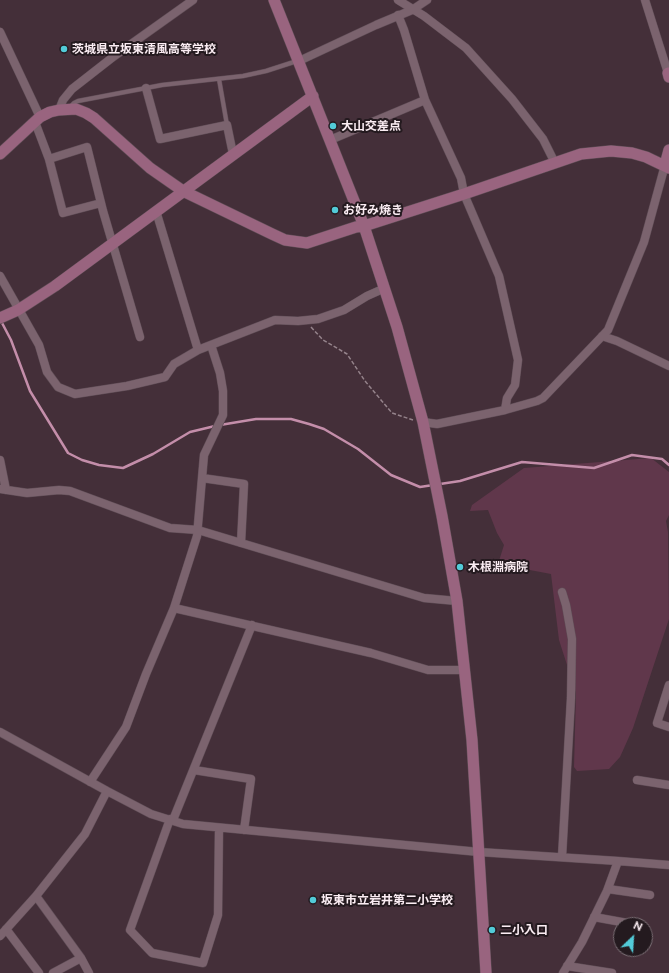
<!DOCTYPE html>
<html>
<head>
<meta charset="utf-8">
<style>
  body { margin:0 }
  #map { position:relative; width:669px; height:973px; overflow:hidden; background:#442f39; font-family:Raleway,sans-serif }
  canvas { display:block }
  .north { position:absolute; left:613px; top:917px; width:40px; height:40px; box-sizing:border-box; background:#241a1f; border:1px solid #7a6e74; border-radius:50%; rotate:25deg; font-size:11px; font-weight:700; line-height:16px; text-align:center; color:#fbedf3 }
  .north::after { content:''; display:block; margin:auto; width:14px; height:18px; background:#52cbd8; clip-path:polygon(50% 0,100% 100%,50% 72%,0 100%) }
</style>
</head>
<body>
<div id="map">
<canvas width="669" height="973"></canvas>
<div class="north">N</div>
</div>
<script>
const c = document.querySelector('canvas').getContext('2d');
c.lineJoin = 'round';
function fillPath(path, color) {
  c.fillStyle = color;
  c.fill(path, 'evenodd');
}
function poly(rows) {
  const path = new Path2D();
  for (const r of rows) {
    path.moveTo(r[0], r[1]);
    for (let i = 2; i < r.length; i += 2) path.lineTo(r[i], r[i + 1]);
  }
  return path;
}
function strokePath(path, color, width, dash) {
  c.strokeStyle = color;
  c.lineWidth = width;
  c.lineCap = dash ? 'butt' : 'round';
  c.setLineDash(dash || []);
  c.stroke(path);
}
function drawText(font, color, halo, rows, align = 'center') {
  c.font = font + ' Raleway,"Noto Sans JP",sans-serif';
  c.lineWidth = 4;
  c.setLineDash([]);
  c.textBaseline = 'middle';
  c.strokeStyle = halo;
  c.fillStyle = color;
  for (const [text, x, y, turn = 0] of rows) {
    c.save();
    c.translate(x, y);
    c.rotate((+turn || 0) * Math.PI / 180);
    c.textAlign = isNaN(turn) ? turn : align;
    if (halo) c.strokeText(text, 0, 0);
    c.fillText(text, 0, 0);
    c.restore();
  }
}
const green = poly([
  [651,458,669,472,669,515,666,521,668,532,669,619,633,728,620,757,609,769,577,771,574,767,576,693,559,640,551,574,498,564,504,545,497,533,488,510,470,511,472,505,524,468]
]);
const stream = poly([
  [1,321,11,340,30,391,68,453,82,460,99,465,123,468,153,454,190,432,215,426],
  [220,425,256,419,291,419,309,424,324,429,358,449,391,475,420,487,433,485],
  [440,484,460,481,522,462,594,468,632,455,662,459,669,465]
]);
const path = poly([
  [311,327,323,340,347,354,365,381,392,413,413,420]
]);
const lane = poly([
  [219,79,227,125],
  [70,107,74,103,78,101,162,85,243,76,266,71,297,61]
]);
const street = poly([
  [398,0,424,16,466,48,512,99,543,139,555,163],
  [645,0,668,73],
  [398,15,404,30,425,100,461,178,464,194,499,276,518,360,515,385,507,398,505,410,537,401,543,398,608,330,644,242,665,165],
  [0,32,40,117],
  [299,61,376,25,412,10,427,0],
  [146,88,160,139,227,125,233,154],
  [59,110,63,100,72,89,113,57,193,0],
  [35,122,49,159,87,147,103,211,140,337],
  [330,140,425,100],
  [49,159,63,213,101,203],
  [156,211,198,350],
  [0,276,39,345,47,372,58,387,75,394,127,386,165,377,174,364,198,350,275,320,298,321,318,319,344,310,367,296,385,288],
  [602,336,617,341,669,366],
  [423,422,437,424,505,410],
  [0,460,6,490],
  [202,478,244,484,241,543],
  [0,489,27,493,59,490,70,491,170,528,198,530,424,598,457,601],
  [562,592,566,605,572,639,571,698,562,857],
  [174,608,371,653,428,670,465,670],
  [669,685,657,723,669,727],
  [0,732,107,791,151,814,183,824,479,852,618,861,669,865],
  [194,770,251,779,244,830],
  [637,780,669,785],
  [90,782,126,727,146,674,174,608,197,536,204,455,223,415,223,391,220,373,211,345],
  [170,819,130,930,152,953,203,963,218,915,219,828],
  [173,820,252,625],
  [608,889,650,895],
  [36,896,81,958,89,973],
  [594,917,638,925],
  [6,929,39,973],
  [0,936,36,896,85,834,107,791],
  [567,966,612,973],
  [53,973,81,958],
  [563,973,582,942,607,891,618,861]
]);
const secondary = poly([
  [274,0,364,226,397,327,423,422,442,516,457,601,472,740,486,973],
  [668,73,669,77],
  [0,154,40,117,50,112,59,110,76,109,86,113,94,118,150,168,183,191,272,234,285,240,307,243,356,227,364,226,464,194,581,154,611,151,632,153,646,157,669,168],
  [665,165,669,150],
  [0,318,18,310,55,286,313,96]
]);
const markers = [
  [64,49,4,"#52cbd8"],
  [333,126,4,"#52cbd8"],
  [335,210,4,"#52cbd8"],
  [460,567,4,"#52cbd8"],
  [313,900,4,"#52cbd8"],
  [492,930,4,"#52cbd8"]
];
const poiNames = [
  ["茨城県立坂東清風高等学校",72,49],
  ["大山交差点",341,126],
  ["お好み焼き",343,210],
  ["木根淵病院",468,567],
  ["坂東市立岩井第二小学校",321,900],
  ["二小入口",500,930]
];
fillPath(green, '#60374b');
strokePath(stream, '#c48eaa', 2.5);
strokePath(lane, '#604e57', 5);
strokePath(street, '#604e57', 9);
strokePath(secondary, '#604e57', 12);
strokePath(path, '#95838b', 1.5, [4, 2]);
strokePath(lane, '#7b636e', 4);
strokePath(street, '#7b636e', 8);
strokePath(secondary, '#99647f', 11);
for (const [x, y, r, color] of markers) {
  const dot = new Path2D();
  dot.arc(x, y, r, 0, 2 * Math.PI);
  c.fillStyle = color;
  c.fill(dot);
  strokePath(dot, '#241a1f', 1.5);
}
drawText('bold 12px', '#fbedf3', '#241a1f', poiNames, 'left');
</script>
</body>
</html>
